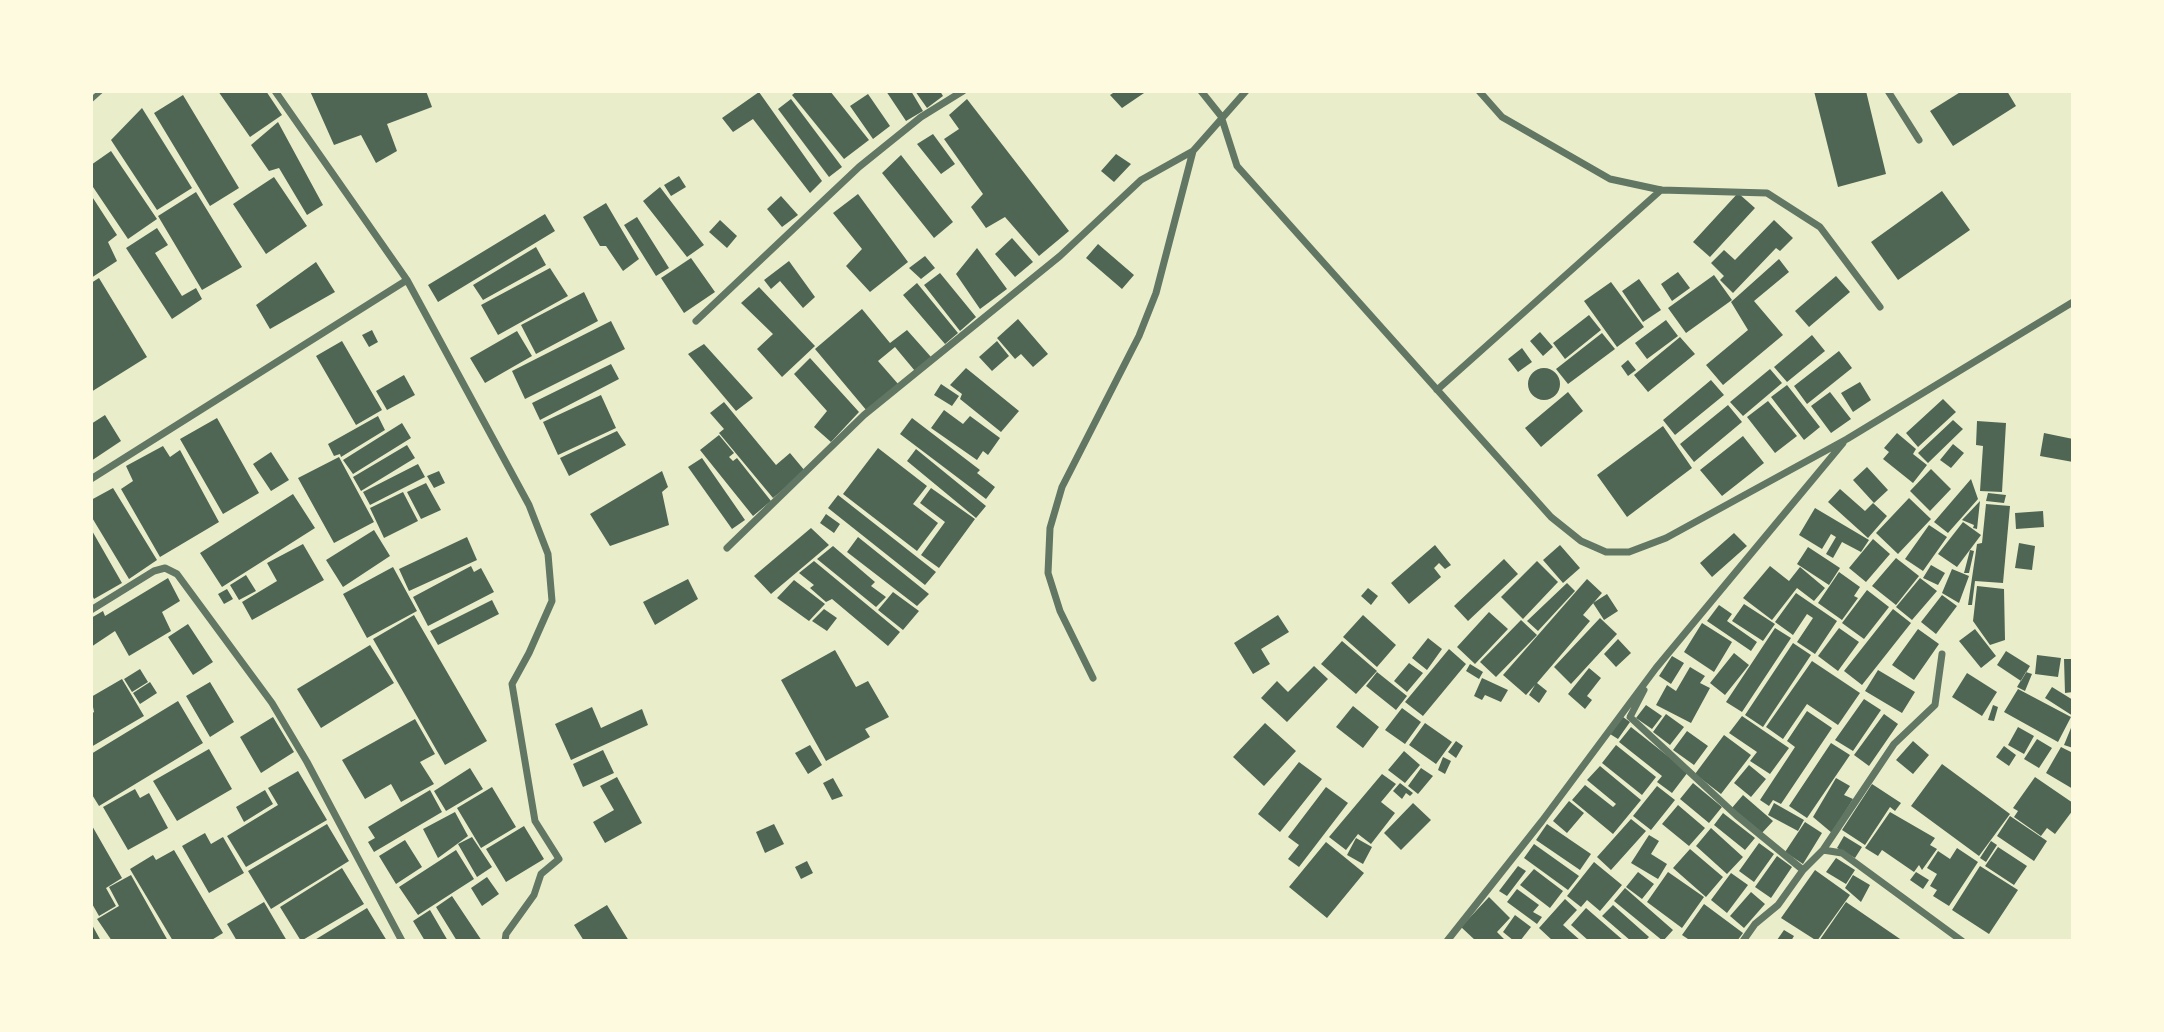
<!DOCTYPE html>
<html>
<head>
<meta charset="utf-8">
<style>
  body { margin:0 }
  #map { position:relative; width:2164px; height:1032px; overflow:hidden; background:#e9edc9; font-family:"Source Sans 3",sans-serif }
  canvas { display:block }
  .frame { position:absolute; inset:0; border:93px solid #fefae0; pointer-events:none }
</style>
</head>
<body>
<div id="map">
<canvas width="2164" height="1032"></canvas>
<div class="frame"></div>
</div>
<script>
const c = document.querySelector('canvas').getContext('2d');
c.lineJoin = 'round';
function fillPath(path, color) {
  c.fillStyle = color;
  c.fill(path, 'evenodd');
}
function poly(rows) {
  const path = new Path2D();
  for (const r of rows) {
    if (r.length === 3) {
      path.moveTo(r[0] + r[2], r[1]);
      path.arc(r[0], r[1], r[2], 0, 2 * Math.PI);
      continue;
    }
    path.moveTo(r[0], r[1]);
    for (let i = 2; i < r.length; i += 2) path.lineTo(r[i], r[i + 1]);
  }
  return path;
}
function strokePath(path, color, width, dash) {
  c.strokeStyle = color;
  c.lineWidth = width;
  c.lineCap = dash ? 'butt' : 'round';
  c.setLineDash(dash || []);
  c.stroke(path);
}
const building = poly([
  [218,91,266,91,282,115,250,137],
  [310,91,426,91,432,107,387,124,397,151,376,163,361,135,334,145],
  [797,91,830,91,869,140,844,159,792,95],
  [886,91,911,91,923,111,906,121],
  [915,91,940,91,943,96,927,108],
  [1116,91,1147,91,1122,108,1110,95],
  [1814,91,1866,91,1886,174,1838,187],
  [1962,91,2007,91,2016,106,1953,146,1930,111],
  [759,92,822,181,810,193,753,119,733,132,722,118],
  [868,94,890,126,873,139,850,106],
  [183,95,239,188,210,206,154,113],
  [791,99,842,167,829,177,778,109],
  [967,99,1069,231,1039,256,1005,217,986,228,971,207,983,194,944,139,959,129,949,115],
  [142,108,192,188,157,210,111,140],
  [278,122,323,205,307,215,279,168,269,171,251,145],
  [933,134,955,164,941,174,917,144],
  [111,151,157,219,128,239,91,184,91,165],
  [1116,154,1131,164,1114,182,1101,171],
  [901,155,953,222,934,238,882,173],
  [679,176,686,187,671,196,664,185],
  [274,177,307,226,266,254,233,204],
  [660,187,704,245,687,257,643,201],
  [1942,191,1970,230,1898,280,1871,242],
  [196,192,242,267,202,290,158,216],
  [1738,193,1755,208,1710,257,1693,242],
  [858,194,908,262,870,292,846,266,862,249,833,213],
  [91,195,117,235,108,242,117,261,91,278],
  [781,196,798,215,782,227,767,209],
  [606,203,639,259,623,271,606,246,600,246,583,217],
  [545,214,555,231,438,302,428,285],
  [637,217,669,268,656,276,624,225],
  [720,220,737,236,727,248,709,232],
  [1774,220,1793,238,1780,251,1776,248,1733,293,1720,280,1724,276,1711,263,1724,250,1735,260],
  [157,228,168,245,155,253,182,296,196,288,202,299,172,319,126,248],
  [1012,238,1033,262,1015,277,995,254],
  [1098,244,1134,275,1122,289,1086,258],
  [536,247,546,265,483,300,473,285],
  [977,248,1007,289,980,309,956,274],
  [925,256,935,268,921,279,909,268],
  [691,258,715,292,684,313,661,278],
  [1779,259,1789,272,1754,301,1783,335,1723,385,1706,365,1748,330,1731,302],
  [789,261,815,297,803,308,780,281,771,289,764,280],
  [316,262,335,292,270,329,256,305],
  [550,268,568,296,498,335,481,305],
  [1678,272,1690,288,1672,301,1661,284],
  [940,273,976,317,960,331,924,285],
  [1714,275,1732,300,1686,333,1668,308],
  [1836,276,1850,292,1809,327,1795,311],
  [99,278,147,357,91,392,91,283],
  [1639,279,1661,310,1643,322,1622,291],
  [1611,282,1644,327,1617,347,1584,301],
  [917,283,958,333,945,344,903,295],
  [759,287,815,346,782,377,757,349,773,334,741,303],
  [584,292,598,321,536,354,521,325],
  [862,309,890,343,907,330,931,357,915,371,895,347,878,361,899,385,867,411,815,349],
  [1589,315,1601,330,1565,359,1553,343],
  [1018,319,1048,354,1033,367,1021,354,1015,359,997,338],
  [1666,320,1678,336,1647,359,1635,343],
  [611,321,625,349,525,399,512,371],
  [372,330,378,342,369,347,362,335],
  [517,331,532,356,485,383,470,358],
  [1540,332,1553,347,1543,356,1530,341],
  [1602,333,1615,349,1568,384,1556,369],
  [1812,335,1825,351,1787,382,1774,367],
  [1680,337,1695,354,1648,392,1634,375],
  [342,341,382,410,356,425,316,356],
  [997,341,1009,356,992,371,979,357],
  [704,344,753,398,736,411,688,354],
  [1522,348,1532,362,1518,372,1508,359],
  [1839,351,1852,368,1807,404,1794,386],
  [810,358,859,412,831,442,814,427,827,411,794,374],
  [1628,360,1636,370,1628,376,1621,366],
  [611,364,619,379,540,420,532,403],
  [1544,384,16],
  [966,368,1019,411,1001,432,960,399,962,394,950,385],
  [1770,369,1782,383,1743,416,1730,402],
  [404,375,415,395,387,410,376,391],
  [1711,380,1724,395,1675,435,1663,420],
  [1860,382,1871,400,1853,412,1841,393],
  [941,384,959,396,952,406,934,395],
  [1787,385,1820,427,1804,440,1771,397],
  [1568,392,1583,411,1541,447,1525,428],
  [1830,392,1851,419,1831,433,1811,406],
  [601,395,616,428,558,455,543,422],
  [1943,399,1956,412,1918,447,1906,433],
  [1768,401,1797,436,1775,453,1747,417],
  [724,402,776,465,790,453,805,471,773,498,719,433,724,429,710,413],
  [1728,405,1742,422,1694,462,1680,444],
  [944,410,963,424,970,416,1000,438,988,455,983,451,977,460,931,428],
  [105,415,121,441,91,461,91,424],
  [378,416,385,430,341,457,340,454,334,456,328,444],
  [217,418,259,493,223,514,180,439],
  [912,418,980,470,977,473,995,487,986,499,900,434],
  [1953,420,1963,429,1928,463,1918,453],
  [1977,421,2006,423,2002,492,1980,491,1983,446,1976,445],
  [402,423,411,438,353,474,343,460],
  [1663,426,1692,468,1627,517,1597,475],
  [617,431,626,445,569,476,560,458],
  [1897,433,1916,449,1913,454,1927,465,1913,483,1883,459,1889,452,1884,448],
  [2044,433,2073,439,2073,462,2040,456],
  [719,435,734,453,729,457,733,461,737,458,771,501,753,516,700,450],
  [1743,436,1764,463,1722,496,1700,470],
  [1953,444,1964,453,1951,468,1940,460],
  [407,445,415,458,361,491,353,477],
  [163,446,170,457,180,450,219,522,160,557,121,489,133,481,126,466],
  [878,448,927,486,913,504,938,523,917,551,843,494],
  [916,449,986,506,976,518,907,461],
  [271,452,289,480,271,491,253,464],
  [339,457,374,522,334,543,298,478],
  [702,458,745,520,732,529,688,467],
  [418,464,425,477,370,505,363,492],
  [1867,467,1888,490,1874,503,1853,480],
  [1931,469,1951,489,1930,511,1910,491],
  [439,471,445,483,434,488,427,476],
  [662,471,668,487,662,492,669,525,610,546,590,514],
  [1971,479,1978,499,1948,533,1934,522],
  [426,483,441,510,421,519,407,492],
  [113,488,157,560,129,579,91,516,91,500],
  [931,488,975,519,939,568,921,555,945,522,920,503],
  [1840,489,1865,511,1873,503,1887,516,1868,538,1828,502],
  [403,492,418,521,384,538,370,508],
  [1988,493,2006,495,2004,503,1986,501],
  [293,494,315,528,222,587,200,553],
  [838,495,936,572,925,585,828,508],
  [1909,498,1931,519,1898,554,1876,533],
  [1980,501,1977,529,1973,528,1974,525,1962,520],
  [1986,504,2010,506,2003,583,1975,581,1972,605,1968,605,1977,544,1982,543],
  [1815,508,1869,540,1861,552,1842,542,1833,558,1826,554,1836,537,1831,534,1822,549,1799,535],
  [2043,511,2044,527,2016,529,2015,513],
  [826,514,840,524,834,533,820,523],
  [1963,522,1981,535,1957,567,1938,554],
  [1929,525,1947,537,1923,571,1905,559],
  [811,528,829,545,771,594,754,576],
  [91,529,122,583,94,599,91,593],
  [374,530,390,556,343,587,326,560],
  [1734,533,1747,546,1712,577,1700,563],
  [467,537,477,560,409,591,399,569],
  [858,537,929,594,917,606,847,552],
  [1873,539,1890,554,1866,582,1849,568],
  [2019,543,2035,546,2032,570,2015,568],
  [303,544,324,580,252,620,242,602,277,581,267,563],
  [1435,545,1451,565,1445,569,1439,563,1434,568,1441,577,1409,604,1391,583],
  [1560,545,1580,568,1563,583,1543,560],
  [833,546,875,582,871,586,886,597,876,607,817,559],
  [1808,547,1840,568,1829,585,1797,564],
  [1970,550,1974,551,1969,573,1964,573],
  [1896,558,1919,576,1896,605,1872,586],
  [1504,559,1518,574,1468,621,1454,606],
  [814,561,900,632,888,646,832,599,826,602,810,588,814,585,799,573],
  [1537,561,1558,582,1523,619,1501,597],
  [1931,565,1945,573,1938,585,1923,578],
  [471,566,474,572,481,568,494,592,428,626,413,597],
  [1770,566,1789,581,1800,567,1825,588,1814,601,1797,588,1772,620,1743,598],
  [393,567,417,611,367,638,343,594],
  [1952,569,1969,576,1959,603,1942,593],
  [1839,572,1860,587,1854,596,1858,598,1842,620,1818,603],
  [246,575,256,591,239,600,230,585],
  [168,578,180,601,162,612,171,631,129,656,115,631,91,647,91,618,103,611,105,616],
  [1920,578,1937,591,1912,620,1896,607],
  [688,579,698,599,655,625,643,602],
  [1587,579,1602,593,1583,615,1590,621,1537,683,1547,691,1539,703,1529,695,1535,685,1526,695,1503,675],
  [794,580,825,604,809,621,777,598],
  [1567,583,1575,591,1538,631,1527,621],
  [1977,586,2004,589,2005,640,1990,645,1973,621],
  [1368,588,1378,596,1371,605,1361,596],
  [227,589,233,599,224,604,218,594],
  [1867,590,1889,607,1864,639,1842,623],
  [893,592,919,611,903,630,878,610],
  [1796,593,1837,621,1815,654,1797,642,1813,618,1807,614,1793,635,1775,622],
  [1607,594,1618,611,1604,620,1593,603],
  [1942,595,1957,606,1936,634,1921,622],
  [492,600,499,614,438,645,430,631],
  [1744,604,1775,624,1763,641,1732,621],
  [1719,605,1732,614,1727,621,1757,642,1751,651,1707,621],
  [824,609,837,618,827,631,812,621],
  [1893,609,1911,623,1862,685,1844,671],
  [1489,612,1508,629,1475,664,1457,647],
  [414,615,487,741,445,765,373,639],
  [1278,615,1289,632,1261,649,1270,664,1253,674,1234,643],
  [1363,615,1396,645,1377,667,1343,637],
  [1600,618,1617,634,1571,684,1554,667],
  [1521,620,1537,635,1496,677,1480,662],
  [1702,623,1732,642,1714,672,1684,652],
  [188,624,213,662,193,675,168,637],
  [1775,628,1791,638,1742,712,1726,702],
  [1839,628,1859,642,1838,671,1818,656],
  [1918,629,1939,644,1914,680,1892,665],
  [1975,629,1996,656,1981,668,1959,641],
  [1428,638,1442,649,1427,670,1412,658],
  [1618,639,1631,653,1616,667,1604,654],
  [1342,641,1377,671,1356,694,1321,664],
  [1793,643,1811,655,1763,727,1745,715],
  [370,645,394,683,321,728,297,689],
  [1449,649,1466,664,1423,716,1405,702],
  [835,650,856,687,868,681,889,717,865,729,870,737,826,761,781,680],
  [2006,651,2030,666,2021,681,1997,665],
  [1734,653,1749,665,1725,695,1710,683],
  [2037,655,2061,658,2058,677,2035,674],
  [1672,656,1684,663,1671,684,1659,676],
  [2064,659,2073,659,2073,692,2065,693],
  [1812,661,1860,693,1838,725,1807,704,1783,739,1766,727],
  [1409,663,1423,673,1407,692,1394,681],
  [1470,664,1483,672,1479,679,1466,671],
  [1314,666,1328,679,1287,722,1261,698,1277,681,1288,692],
  [1690,667,1705,676,1700,683,1710,688,1691,723,1656,705,1667,685,1676,691],
  [1589,668,1601,678,1587,696,1592,700,1585,709,1568,694],
  [140,669,148,682,132,692,124,679],
  [1878,670,1915,692,1902,713,1865,691],
  [1377,672,1407,696,1396,710,1366,686],
  [2026,672,2032,674,2025,691,2017,687],
  [1967,673,1997,692,1982,716,1952,697],
  [1482,678,1508,690,1501,702,1485,695,1482,700,1474,696],
  [122,679,144,716,91,747,91,714,94,712,91,697],
  [150,682,157,693,140,704,133,693],
  [210,682,234,722,210,737,186,696],
  [2052,687,2073,700,2073,716,2045,698],
  [2018,689,2071,717,2058,742,2004,712],
  [1864,699,1881,710,1853,751,1835,740],
  [178,701,203,743,99,806,91,793,91,754],
  [1646,705,1662,716,1652,729,1636,718],
  [1993,705,1998,707,1994,721,1988,720],
  [1353,706,1379,727,1363,748,1336,727],
  [592,707,601,728,642,709,648,725,571,760,555,724],
  [1402,708,1421,722,1405,744,1385,730],
  [1807,711,1832,728,1781,804,1773,800,1769,806,1760,800,1795,747,1787,741],
  [1666,714,1684,727,1670,745,1653,732],
  [1884,714,1898,724,1869,766,1854,755],
  [1742,716,1789,748,1770,774,1750,761,1757,752,1729,733],
  [273,717,294,752,261,773,240,737],
  [1623,717,1630,722,1618,739,1610,734],
  [415,719,435,754,420,762,434,784,401,802,391,784,365,799,342,760],
  [1265,723,1296,751,1264,786,1233,757],
  [1425,723,1452,742,1436,764,1409,745],
  [2073,723,2073,748,2064,745],
  [1631,727,1688,772,1672,793,1657,782,1662,776,1619,742],
  [2018,727,2034,736,2024,754,2008,745],
  [1687,731,1708,746,1694,765,1673,750],
  [1724,735,1751,755,1721,794,1695,774],
  [2037,739,2052,748,2039,768,2024,759],
  [1456,741,1463,746,1456,758,1448,752],
  [1913,741,1929,755,1913,774,1896,760],
  [1831,743,1850,755,1807,818,1789,806],
  [810,745,822,765,808,774,795,753],
  [1616,745,1656,777,1642,795,1602,763],
  [2004,746,2016,755,2009,766,1996,757],
  [2061,747,2073,753,2073,789,2046,773],
  [209,749,232,789,177,821,153,781],
  [603,750,614,773,583,787,573,764],
  [1404,751,1420,765,1405,783,1388,770],
  [1443,757,1451,761,1445,774,1438,770],
  [1299,762,1322,779,1280,832,1258,814],
  [1942,764,2010,814,1979,856,1911,806],
  [1749,765,1766,779,1751,797,1734,783],
  [1600,766,1641,800,1613,834,1572,800,1585,785,1613,807,1616,804,1587,780],
  [470,768,483,789,446,811,434,791],
  [1421,768,1433,776,1418,794,1408,786],
  [298,771,327,820,246,867,227,836,278,805,268,788],
  [1382,774,1396,784,1381,802,1395,813,1371,844,1358,834,1346,850,1329,837],
  [617,777,642,823,605,843,593,822,614,810,600,786],
  [2035,777,2073,803,2073,810,2055,834,2047,828,2041,836,2014,817,2018,811,2013,808],
  [833,778,843,796,832,800,823,783],
  [1836,778,1850,786,1844,795,1853,799,1832,833,1813,817],
  [1400,783,1413,793,1410,796,1406,793,1402,799,1393,791],
  [1693,783,1722,807,1709,823,1680,799],
  [1872,784,1901,803,1895,811,1890,807,1865,845,1842,830],
  [1657,786,1675,800,1651,830,1633,816],
  [492,787,516,827,481,848,457,808],
  [1326,787,1348,803,1299,867,1288,859,1299,845,1288,837],
  [135,789,140,798,149,793,168,828,128,850,103,807],
  [265,790,273,804,244,822,236,807],
  [430,790,442,812,374,852,368,842,375,838,368,827],
  [1743,795,1773,821,1761,834,1731,809],
  [1569,801,1584,813,1567,833,1553,821],
  [1413,803,1431,820,1401,850,1384,833],
  [1774,803,1804,820,1798,831,1768,815],
  [1678,805,1705,828,1689,846,1662,824],
  [455,812,468,836,438,858,423,829],
  [1890,812,1935,838,1930,845,1937,849,1922,870,1919,865,1914,872,1882,850,1878,856,1865,848],
  [1723,813,1755,838,1745,850,1714,825],
  [2010,816,2047,841,2034,861,1997,836],
  [1631,819,1646,831,1611,870,1597,857],
  [1805,822,1822,833,1803,864,1785,852],
  [91,824,122,878,106,888,116,906,99,916,91,902],
  [327,824,349,861,271,909,248,871],
  [774,824,784,844,765,853,756,832],
  [1547,824,1591,854,1580,870,1536,840],
  [524,826,544,859,506,882,486,849],
  [1711,828,1743,857,1727,874,1696,846],
  [205,833,211,844,223,837,244,873,209,893,182,846],
  [1649,835,1659,841,1651,854,1667,864,1658,879,1631,863],
  [1844,836,1862,847,1855,858,1837,848],
  [472,837,492,867,477,877,458,844],
  [1356,838,1372,847,1363,864,1347,855],
  [405,840,422,867,396,884,379,856],
  [1991,841,1997,845,1986,862,1980,858],
  [1326,842,1364,873,1327,918,1289,887],
  [1759,843,1774,854,1754,882,1739,871],
  [1534,844,1579,876,1568,890,1524,858],
  [1998,847,2027,866,2014,885,1985,866],
  [1957,848,1978,862,1949,906,1933,896,1937,890,1930,886,1937,874,1927,868,1938,851,1950,859],
  [1690,849,1723,877,1706,897,1673,868],
  [174,850,223,933,210,941,173,941,130,869,153,855,156,860],
  [456,850,474,879,418,915,399,887],
  [1777,856,1792,867,1771,898,1755,887],
  [1836,858,1855,870,1846,884,1826,872],
  [807,861,813,873,801,879,795,867],
  [1594,862,1622,885,1600,911,1587,900,1581,907,1567,896],
  [1518,866,1526,871,1507,896,1499,891],
  [1980,866,2018,890,1989,934,1952,910],
  [342,868,364,904,301,941,280,907],
  [1534,869,1563,891,1550,908,1520,885],
  [1815,870,1850,895,1817,941,1781,918],
  [1638,872,1654,884,1642,899,1626,887],
  [1668,872,1704,897,1682,928,1647,902],
  [1916,872,1929,880,1923,889,1910,880],
  [1731,873,1748,885,1727,913,1711,900],
  [131,875,168,941,112,941,97,919,119,906,109,887],
  [1853,875,1870,885,1861,902,1845,888],
  [487,877,499,894,482,906,471,888],
  [1625,888,1673,930,1663,941,1614,901],
  [1517,889,1539,905,1533,912,1542,917,1537,924,1507,902],
  [1751,892,1765,904,1744,928,1730,916],
  [452,896,482,941,457,941,436,907],
  [1489,897,1510,918,1497,932,1506,941,1476,941,1461,927],
  [1565,899,1577,910,1563,925,1581,941,1553,941,1539,928],
  [264,902,287,941,237,941,227,924],
  [1846,902,1903,941,1819,941],
  [1704,904,1743,933,1737,941,1691,941,1682,935],
  [607,905,629,941,584,941,574,925],
  [1613,905,1649,937,1645,941,1631,941,1602,916],
  [367,908,387,941,313,941],
  [1586,908,1624,941,1589,941,1571,925],
  [430,910,448,941,425,941,413,921],
  [1515,915,1531,927,1520,941,1514,941,1503,932],
  [91,923,101,941,91,941],
  [1784,930,1794,936,1791,941,1777,940]
]);
const service = poly([
  [91,100,101,91]
]);
const minor = poly([
  [275,91,407,280,529,505,548,554,552,601,529,653,512,684,535,821,559,859,541,874,534,895,506,934,505,941],
  [1201,91,1221,116,1237,166,1551,517,1581,541,1606,552,1629,552,1666,538,1847,439,2073,302],
  [1479,91,1502,117,1610,179,1661,190,1767,193,1820,227,1880,307],
  [1888,91,1919,140],
  [696,321,859,167,921,117,963,91],
  [1437,390,1661,190],
  [91,479,407,280],
  [727,548,864,415,1060,256,1141,180,1193,151,1246,91],
  [91,610,154,571,165,568,177,574,272,703,307,762,402,941],
  [1093,678,1060,611,1048,573,1050,528,1062,487,1139,336,1156,293,1193,151],
  [1644,690,1630,717,1736,815,1803,870],
  [1823,850,1894,744,1935,705,1942,654],
  [1447,941,1542,821,1656,668,1843,443],
  [1743,941,1755,924,1778,905,1803,870,1823,850,1842,853,1962,941]
]);
fillPath(building, '#4f6655');
strokePath(service, '#617663', 5);
strokePath(minor, '#617663', 7);
</script>
</body>
</html>
